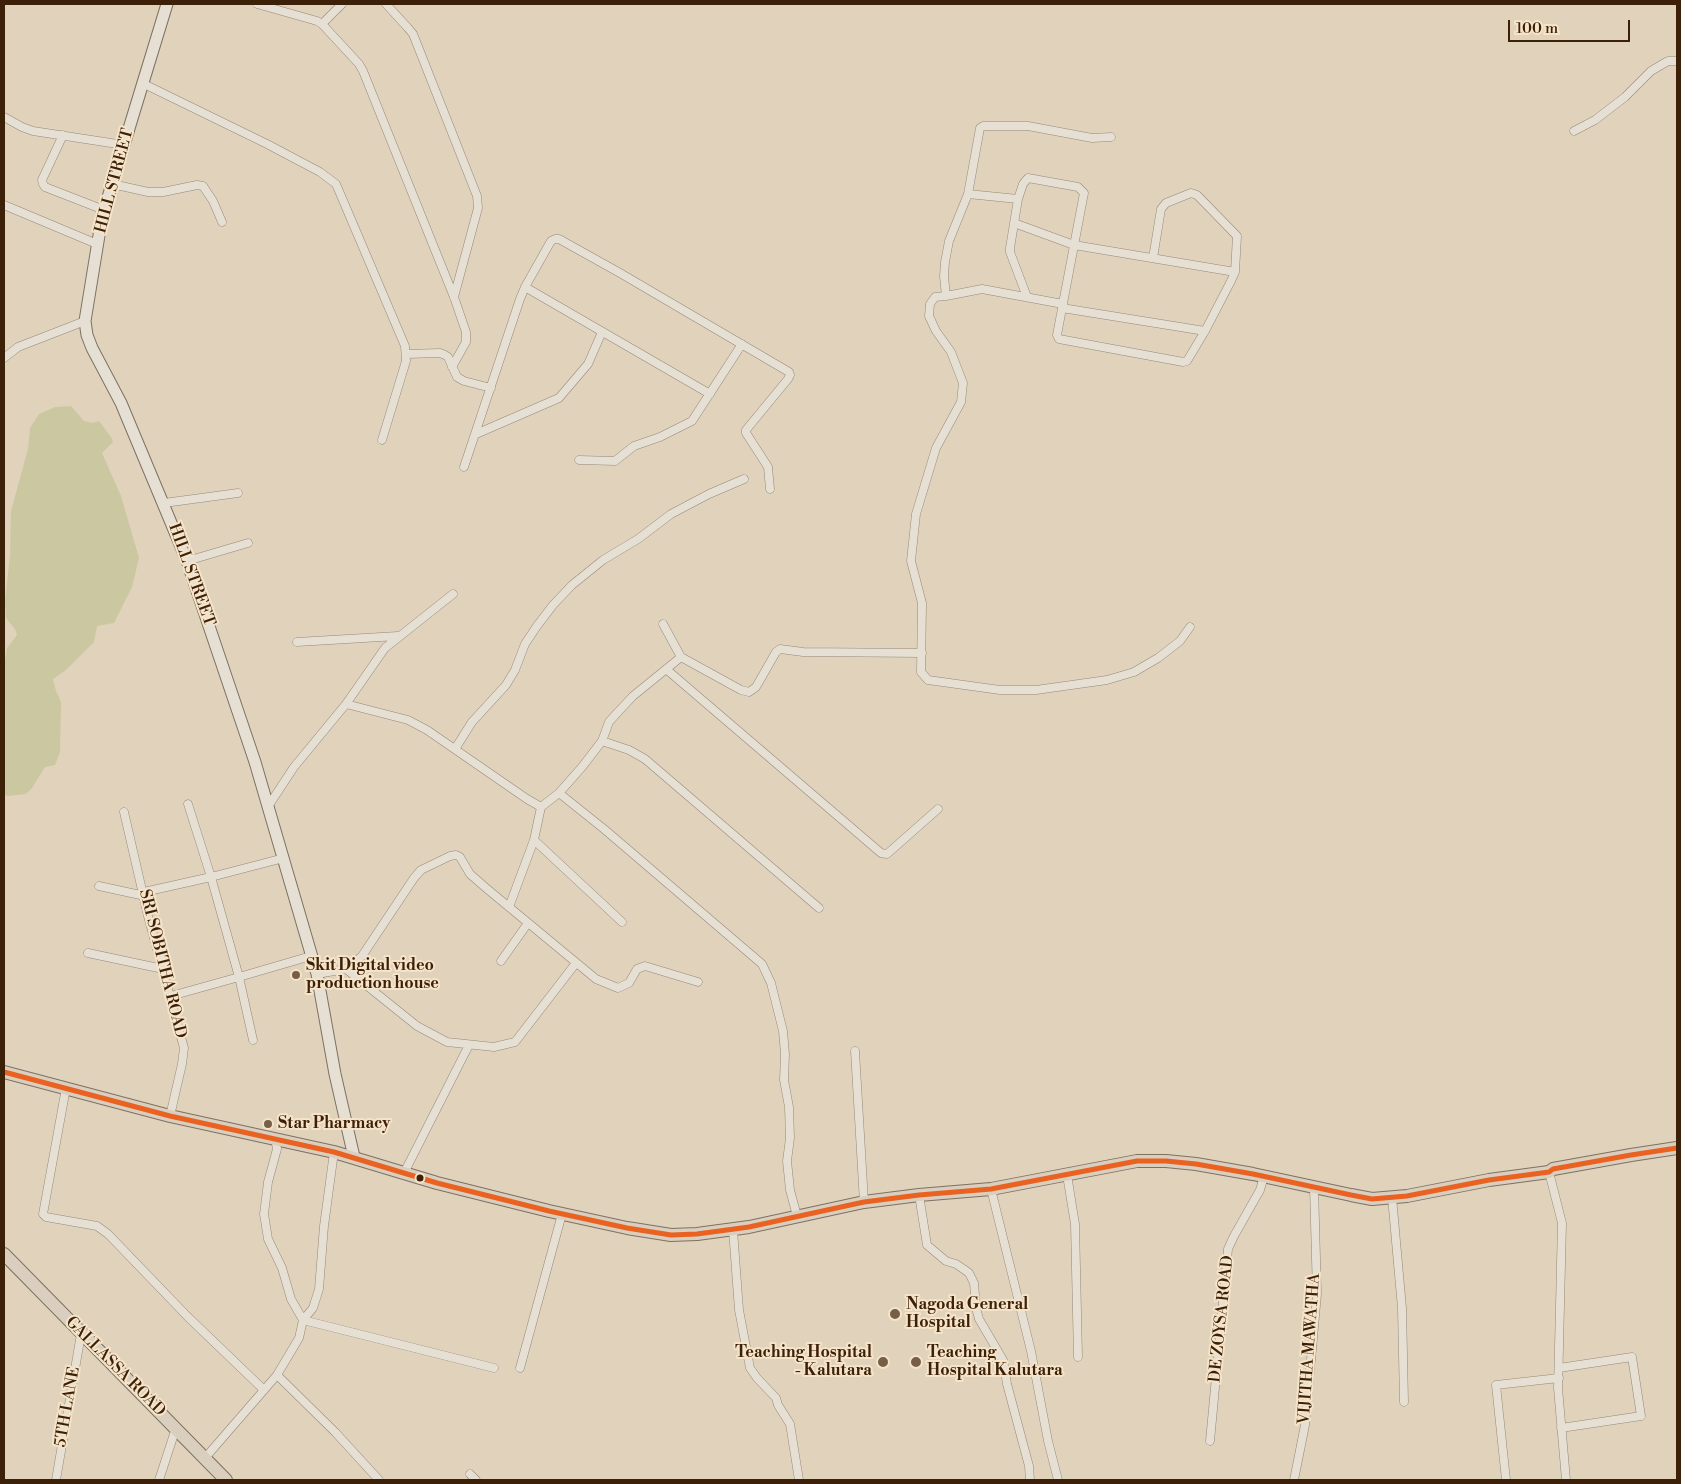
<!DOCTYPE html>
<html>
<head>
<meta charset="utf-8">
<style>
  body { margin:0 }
  #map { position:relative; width:1681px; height:1484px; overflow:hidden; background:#e1d2bb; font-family:"Libre Bodoni",serif }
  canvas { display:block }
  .frame { position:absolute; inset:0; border:5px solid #3c2008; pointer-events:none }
  .scale { position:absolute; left:1508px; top:20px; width:122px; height:22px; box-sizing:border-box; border:2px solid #3c2008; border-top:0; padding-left:6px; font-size:15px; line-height:18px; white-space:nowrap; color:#3c2008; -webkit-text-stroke:4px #f5e4c9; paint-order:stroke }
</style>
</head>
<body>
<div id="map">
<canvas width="1681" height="1484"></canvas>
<div class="frame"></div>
<div class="scale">100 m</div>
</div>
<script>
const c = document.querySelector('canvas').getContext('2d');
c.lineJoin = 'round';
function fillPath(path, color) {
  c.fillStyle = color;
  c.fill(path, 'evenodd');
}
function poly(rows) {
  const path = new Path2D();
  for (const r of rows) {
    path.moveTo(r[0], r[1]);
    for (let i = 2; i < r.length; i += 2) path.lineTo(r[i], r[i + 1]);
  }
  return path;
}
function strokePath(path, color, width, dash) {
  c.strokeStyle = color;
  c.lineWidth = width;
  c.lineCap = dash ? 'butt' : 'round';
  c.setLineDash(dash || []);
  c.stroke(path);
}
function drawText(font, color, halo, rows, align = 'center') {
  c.font = font + ' "Libre Bodoni",serif';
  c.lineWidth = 4;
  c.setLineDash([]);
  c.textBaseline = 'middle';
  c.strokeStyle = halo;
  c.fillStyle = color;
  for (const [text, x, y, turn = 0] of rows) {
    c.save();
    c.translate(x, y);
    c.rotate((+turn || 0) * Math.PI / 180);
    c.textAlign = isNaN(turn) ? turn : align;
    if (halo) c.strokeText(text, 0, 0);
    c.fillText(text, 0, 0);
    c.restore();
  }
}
const green = poly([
  [71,406,84,421,92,423,99,421,111,437,113,442,102,453,121,496,139,558,132,587,114,623,97,626,94,642,66,670,53,679,56,691,61,702,60,752,55,765,45,767,32,788,26,794,8,796,4,795,4,666,7,648,17,635,15,629,6,618,5,601,10,556,11,511,28,449,30,428,39,414,55,407]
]);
const minor = poly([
  [257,4,317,21,322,24,359,64,363,71,454,297,466,332,466,342,452,367],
  [386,4,408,28,413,34,477,196,478,208,454,297],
  [322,24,342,4],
  [142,83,267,144,320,172,336,184,405,346,406,361,382,440],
  [4,117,22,127,33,131,124,145],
  [1574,131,1595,120,1625,97,1651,71,1668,61,1677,61],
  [63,135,42,180,43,184,45,187,104,210],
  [1111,137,1092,138,1028,126,983,126,980,128,968,194,949,241,945,262,944,276,946,296,935,297,930,304,929,316,936,331,951,352,963,383,961,402,936,448,916,514,911,561,922,603,921,672,928,680,1000,690,1036,690,1107,680,1134,672,1158,658,1180,641,1190,627],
  [112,184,148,192,163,192,197,185,203,186,213,201,222,222],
  [968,194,1018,199],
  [4,205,97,244],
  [1014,223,1074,245,1235,272],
  [525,287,710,394],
  [946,296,982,289,1063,304],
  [1027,297,1010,252,1010,248,1018,199,1023,184,1028,178,1078,187,1084,193,1057,335,1059,339,1183,362,1187,361,1205,331,1231,281,1235,272,1237,236,1197,195,1191,193,1166,203,1161,209,1153,258],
  [1062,308,1205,331],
  [406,354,440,353,445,355,448,357,457,377,464,381,491,388],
  [4,358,18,347,85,321],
  [476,434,559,398,588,364,602,332],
  [579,460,615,461,634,446,660,437,692,421,742,344],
  [464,467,520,299,525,287,551,241,555,239,559,239,620,273,789,372,790,375,788,379,746,430,746,433,768,467,770,489],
  [164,503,238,493],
  [187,561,248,543],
  [663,624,681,657,741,690,749,692,756,687,776,652,780,649,803,652,922,653],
  [297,642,398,636],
  [666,669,881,853,887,854,938,809],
  [346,704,408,720,427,730,527,799,541,807,559,793,582,767,602,741,609,722,617,713,633,696,681,657],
  [602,741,629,750,645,759,819,908],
  [455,749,472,722,506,685,515,670,525,644,537,626,553,605,572,585,603,560,638,539,671,514,709,494,744,479],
  [559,793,604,829,762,964,771,983,783,1031,785,1054,784,1080,789,1107,790,1138,787,1161,790,1190,797,1216],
  [188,804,211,877,239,977,311,956],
  [269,805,294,767,346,704,385,648,453,594],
  [124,812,148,916,184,1048,182,1064,170,1116],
  [534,840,622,922],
  [99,886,145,896],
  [144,892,211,877,284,858],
  [509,907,534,840,541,807],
  [88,953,163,969],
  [501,961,528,923],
  [346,969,417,1026,447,1042,494,1047,515,1042,576,963],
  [317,974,346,969,350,966,362,956,414,878,421,870,450,856,456,855,460,857,470,874,486,888,596,979,618,988,629,983,637,969,645,966,698,982],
  [171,996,239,977,253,1040],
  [855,1051,864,1202],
  [66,1088,43,1214,46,1217,97,1226,108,1234,188,1317,264,1390],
  [275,1138,277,1149,268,1182,264,1214,268,1239,282,1268,291,1299,303,1320,313,1308,319,1289,324,1226,334,1152],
  [1549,1172,1562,1223,1558,1388,1566,1480],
  [404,1173,469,1045],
  [1067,1175,1075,1224,1078,1357],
  [991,1189,1031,1351,1048,1441,1058,1480],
  [919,1195,927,1245,946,1261,956,1264,962,1268,969,1273,974,1283,976,1308,979,1319,1003,1360,1007,1384,1029,1466,1030,1480],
  [1392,1197,1402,1308,1404,1402],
  [733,1230,739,1310,750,1368,757,1378,776,1398,778,1405,790,1424,799,1480],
  [520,1368,562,1214],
  [1559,1368,1632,1357,1641,1416,1561,1428],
  [277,1375,335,1432,379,1480],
  [1210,1441,1228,1249,1234,1236,1260,1190,1264,1176],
  [205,1458,277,1375,299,1338,303,1320,494,1368],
  [470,1474,476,1480],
  [56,1480,81,1334],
  [159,1480,176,1428],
  [1294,1480,1305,1425,1317,1294,1314,1187],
  [1506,1480,1496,1385,1559,1378]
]);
const secondary = poly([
  [167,4,102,217,85,321,87,335,92,348,121,403,187,561,255,762,317,974,335,1074,354,1157]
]);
const primary = poly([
  [4,1072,170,1116,334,1152,437,1183,549,1211,627,1228,671,1235,697,1234,749,1227,864,1202,919,1195,991,1189,1137,1161,1166,1161,1196,1164,1253,1174,1351,1195,1372,1199,1407,1196,1489,1180,1549,1172,1553,1169,1631,1155,1677,1148],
  [4,1254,226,1480]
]);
const bus1 = poly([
  [4,1072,170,1116,334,1152,437,1183,549,1211,627,1228,671,1235,697,1234,749,1227,864,1202,919,1195,991,1189,1137,1161,1166,1161,1196,1164,1253,1174,1351,1195,1372,1199,1407,1196,1489,1180,1549,1172,1553,1169,1631,1155,1677,1148]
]);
const markers = [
  [296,975,5,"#765e47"],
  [268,1124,5,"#765e47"],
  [420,1178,4.5,"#3c2008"],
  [895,1314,6,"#765e47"],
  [883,1362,6,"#765e47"],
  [916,1362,6,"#765e47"]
];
const streetNames = [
  ["HILL STREET",115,181,-75],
  ["HILL STREET",191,575,70],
  ["SRI SOBITHA ROAD",162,964,76],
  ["DE ZOYSA ROAD",1222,1319,-84],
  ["VIJITHA MAWATHA",1310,1349,-86],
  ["GALLASSA ROAD",115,1367,45],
  ["5TH LANE",68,1407,-80]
];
const poiNames = [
  ["Skit Digital video",306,966],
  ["production house",306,984],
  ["Star Pharmacy",278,1124],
  ["Nagoda General",906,1305],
  ["Hospital",906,1323],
  ["Teaching Hospital",872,1353,"right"],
  ["- Kalutara",872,1371,"right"],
  ["Teaching",927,1353],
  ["Hospital Kalutara",927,1371]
];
fillPath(green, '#cbc7a0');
strokePath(minor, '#958979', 9);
strokePath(secondary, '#7d7162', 13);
strokePath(primary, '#7d7162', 14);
strokePath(minor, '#e6dfd3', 8);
strokePath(secondary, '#e6dfd3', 11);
strokePath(primary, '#dacfbe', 12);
strokePath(bus1, '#e96221', 5);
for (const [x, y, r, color] of markers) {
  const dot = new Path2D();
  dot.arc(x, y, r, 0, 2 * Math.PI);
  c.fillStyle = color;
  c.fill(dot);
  strokePath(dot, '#f5e4c9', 2);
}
drawText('16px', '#3c2008', '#f5e4c9', streetNames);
drawText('bold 16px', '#3c2008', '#f5e4c9', poiNames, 'left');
</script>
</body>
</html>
